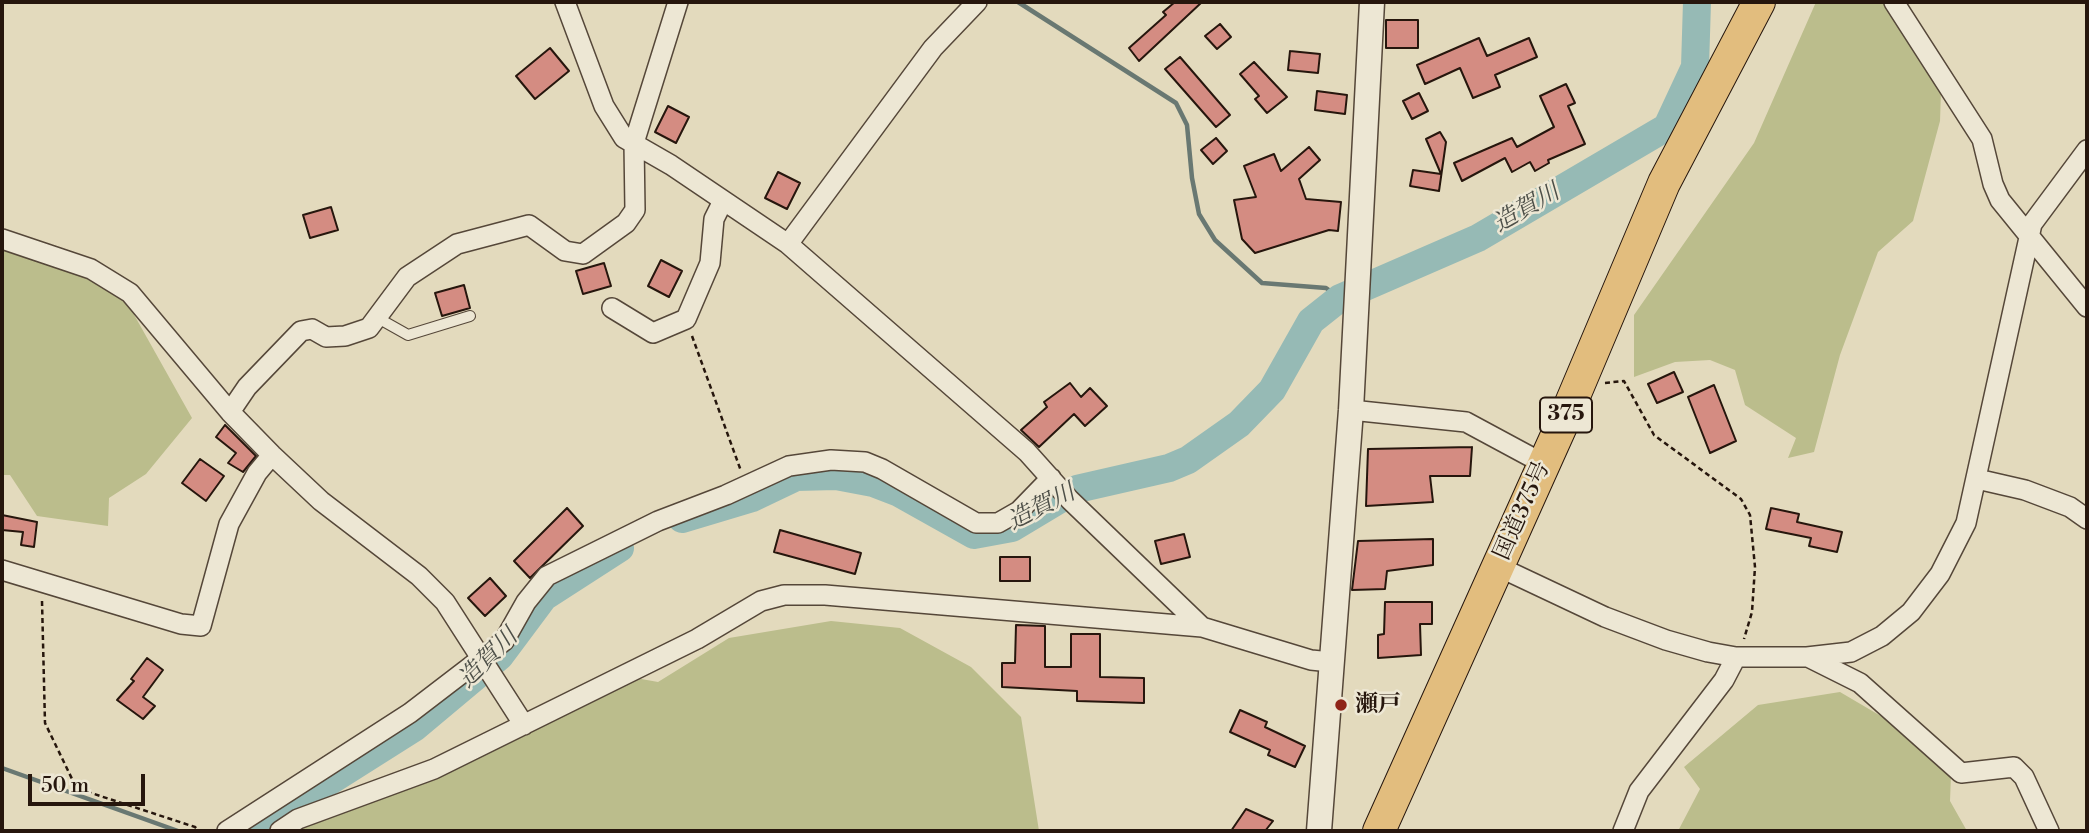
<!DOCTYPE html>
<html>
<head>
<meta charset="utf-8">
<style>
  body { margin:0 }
  #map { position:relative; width:2089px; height:833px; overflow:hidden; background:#e3dabd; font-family:"Libre Bodoni",serif }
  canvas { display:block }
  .frame { position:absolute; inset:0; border:4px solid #26160d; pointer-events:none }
  .scale { position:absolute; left:28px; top:774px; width:117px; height:32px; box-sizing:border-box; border:4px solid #26160d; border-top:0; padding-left:9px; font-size:21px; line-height:24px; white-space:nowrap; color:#26160d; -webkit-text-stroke:5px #ede7d4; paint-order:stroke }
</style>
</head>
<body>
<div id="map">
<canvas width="2089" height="833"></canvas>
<div class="frame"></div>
<div class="scale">50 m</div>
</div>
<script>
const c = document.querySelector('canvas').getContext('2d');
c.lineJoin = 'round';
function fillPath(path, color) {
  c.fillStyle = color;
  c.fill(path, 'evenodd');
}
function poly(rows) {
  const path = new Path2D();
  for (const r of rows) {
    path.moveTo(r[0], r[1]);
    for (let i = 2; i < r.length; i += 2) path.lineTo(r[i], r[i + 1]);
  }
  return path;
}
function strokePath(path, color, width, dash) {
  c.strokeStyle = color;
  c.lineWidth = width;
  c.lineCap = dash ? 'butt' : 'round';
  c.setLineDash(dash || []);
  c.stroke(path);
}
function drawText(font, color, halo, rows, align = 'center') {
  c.font = font + ' "Libre Bodoni","Noto Serif JP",serif';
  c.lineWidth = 5;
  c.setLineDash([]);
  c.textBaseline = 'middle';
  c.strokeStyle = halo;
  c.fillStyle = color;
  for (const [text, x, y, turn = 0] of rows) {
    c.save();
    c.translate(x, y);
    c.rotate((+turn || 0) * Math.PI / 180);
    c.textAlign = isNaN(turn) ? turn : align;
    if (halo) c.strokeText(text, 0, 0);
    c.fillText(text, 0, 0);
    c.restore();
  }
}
const green = poly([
  [1816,2,1883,2,1941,92,1940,121,1913,221,1878,252,1840,355,1814,452,1788,458,1796,438,1745,405,1735,370,1710,360,1675,362,1634,377,1634,315,1754,143],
  [2,245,88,273,123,295,192,418,146,474,109,498,108,526,37,516,10,475,2,475],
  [831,621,900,628,971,667,1021,717,1039,831,296,831,338,805,619,675,658,682,729,638],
  [1840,692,1908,732,1951,775,1950,801,1967,831,1678,831,1700,789,1684,767,1758,705]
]);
const stream = poly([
  [1018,2,1176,103,1187,125,1192,178,1199,214,1215,240,1262,283,1326,288,1340,298],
  [2,768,178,831]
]);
const river = poly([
  [682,519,752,498,796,477,836,476,873,483,899,493,974,535,1012,528,1077,489,1169,468,1188,460,1239,424,1272,390,1311,321,1340,298,1478,238,1667,127,1695,67,1697,2],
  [251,831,414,728,500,656,544,597,620,548]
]);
const building = poly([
  [1175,2,1202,2,1139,61,1129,48,1166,15,1163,12,1175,2],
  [1386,20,1418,20,1418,48,1386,48,1386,20],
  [1220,24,1231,37,1217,49,1205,36,1220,24],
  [1479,38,1487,56,1529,38,1537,57,1495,75,1500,87,1473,98,1460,68,1425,84,1417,65,1479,38],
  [550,48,569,71,535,99,516,76,550,48],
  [1290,51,1320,54,1318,73,1288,70,1290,51],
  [1180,57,1230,115,1216,127,1165,69,1180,57],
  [1254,62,1287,97,1267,113,1255,99,1259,96,1240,74,1254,62],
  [1566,84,1575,103,1568,106,1585,144,1548,160,1549,163,1535,171,1530,162,1512,172,1505,158,1462,181,1454,163,1512,138,1517,147,1554,127,1540,96,1566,84],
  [1317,91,1347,95,1345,114,1315,110,1317,91],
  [1419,93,1428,111,1412,119,1403,101,1419,93],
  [668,106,689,117,676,143,655,132,668,106],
  [1440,132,1446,142,1439,191,1410,186,1413,170,1441,174,1426,139,1440,132],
  [1216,138,1227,151,1213,164,1201,150,1216,138],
  [1309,147,1320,160,1299,179,1306,199,1341,202,1338,231,1329,230,1255,253,1242,239,1234,200,1256,197,1244,166,1274,154,1281,171,1309,147],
  [778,172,800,183,787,209,765,198,778,172],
  [331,207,338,230,310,238,303,215,331,207],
  [661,260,682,271,669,297,648,286,661,260],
  [604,263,611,286,583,294,576,271,604,263],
  [464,285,470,308,442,316,435,293,464,285],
  [1674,372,1683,392,1657,403,1648,384,1674,372],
  [1070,383,1081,397,1090,388,1107,406,1085,426,1074,414,1039,447,1021,430,1047,407,1044,402,1070,383],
  [1714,385,1736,441,1710,453,1688,397,1714,385],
  [225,425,256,456,243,472,228,463,236,453,216,437,225,425],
  [1472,447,1470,476,1430,476,1433,502,1366,506,1368,449,1472,447],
  [200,459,224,476,206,501,182,483,200,459],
  [567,508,583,526,530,578,514,561,567,508],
  [1771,508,1799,514,1797,522,1842,532,1837,552,1809,546,1811,538,1766,529,1771,508],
  [2,515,37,522,34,547,21,545,23,532,2,530,2,515],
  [780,530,861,553,855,574,774,552,780,530],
  [1184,534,1190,557,1161,564,1155,541,1184,534],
  [1433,539,1433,565,1387,571,1385,589,1352,590,1358,541,1433,539],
  [1000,557,1030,557,1030,581,1000,581,1000,557],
  [490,578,506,596,485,616,468,598,490,578],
  [1385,602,1432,602,1432,624,1420,624,1421,655,1378,658,1378,635,1384,634,1385,602],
  [1016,625,1045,626,1045,667,1071,667,1071,634,1100,634,1100,677,1144,678,1144,703,1077,701,1077,691,1002,687,1002,663,1015,663,1016,625],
  [147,658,163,670,143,697,155,706,143,719,117,700,134,681,131,679,147,658],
  [1240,710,1267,722,1265,727,1305,746,1295,767,1268,755,1270,750,1230,732,1240,710],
  [1246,809,1273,821,1265,831,1231,831,1246,809]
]);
const path = poly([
  [692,336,741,471],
  [1605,383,1624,381,1654,435,1741,499,1750,515,1755,567,1752,612,1744,639],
  [42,601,45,723,74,783,85,791,195,827,199,831]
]);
const service = poly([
  [376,317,408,335,470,316]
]);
const minor = poly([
  [565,2,604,106,624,138,671,165,788,244,1027,452,1070,500,1202,627],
  [1894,2,1982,139,1993,184,2000,200,2087,307],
  [2,239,91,269,130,293,230,412,272,455,321,501,419,576,445,602,524,725],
  [788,244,933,48,977,2],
  [612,308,653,333,686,319,710,263,714,219,723,201],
  [1351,410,1466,422,1544,464],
  [230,412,247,387,301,331,312,329,326,337,345,336,369,328,407,277,457,244,529,225,565,251,583,254,626,223,635,210,634,143,678,2],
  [1977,479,2025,490,2070,507,2087,519],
  [1499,567,1605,617,1666,640,1708,652,1736,657,1807,657,1851,652,1882,636,1911,612,1940,574,1966,523,2032,224,2087,150],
  [2,570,181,624,201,626,229,524,257,473,272,455],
  [1808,657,1860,683,1961,773,2014,767,2024,777,2049,831],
  [227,831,410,713,504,641,526,602,547,576,658,521,726,495,789,466,831,460,865,462,882,469,976,523,998,523,1019,511,1051,478],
  [280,831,298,819,434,769,697,639,761,601,784,595,825,595,1202,627,1311,660,1331,662],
  [1623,831,1639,791,1724,680,1736,657]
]);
const tertiary = poly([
  [1319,831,1351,410,1372,2]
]);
const trunk = poly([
  [1379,831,1566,415,1664,183,1759,2]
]);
const markers = [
  [1341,705,7,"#8f2418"]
];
const shields = [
  [1566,415,52]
];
const shieldNames = [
  ["375",1566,415]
];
const streetNames = [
  ["国道375号",1523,511,-66]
];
const poiNames = [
  ["瀬戸",1355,705]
];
const waterNames = [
  ["造賀川",1527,209,-30],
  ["造賀川",1042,508,-27],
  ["造賀川",489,659,-45]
];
fillPath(green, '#bbbd8c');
strokePath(stream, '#697872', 4.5);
strokePath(river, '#96bab5', 28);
fillPath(building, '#d48c82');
strokePath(building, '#26160d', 2);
strokePath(service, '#554739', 12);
strokePath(minor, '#554739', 22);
strokePath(tertiary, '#554739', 27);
strokePath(trunk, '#26160d', 34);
strokePath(path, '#26160d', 2.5, [5, 3.5]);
strokePath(service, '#ede7d4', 10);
strokePath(minor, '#ede7d4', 19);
strokePath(tertiary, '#ede7d4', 24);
strokePath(trunk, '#e2bd7e', 32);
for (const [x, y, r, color] of markers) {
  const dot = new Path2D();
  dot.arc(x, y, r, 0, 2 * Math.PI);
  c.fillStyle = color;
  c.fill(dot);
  strokePath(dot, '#ede7d4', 2.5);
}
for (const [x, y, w] of shields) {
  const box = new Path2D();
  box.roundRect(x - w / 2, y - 17.5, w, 35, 5);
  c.fillStyle = '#ede7d4';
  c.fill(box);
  strokePath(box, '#26160d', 2);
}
drawText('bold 21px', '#26160d', null, shieldNames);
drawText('23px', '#26160d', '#ede7d4', streetNames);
drawText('bold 23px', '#26160d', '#ede7d4', poiNames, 'left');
drawText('italic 24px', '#4d4f48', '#ede7d4', waterNames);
</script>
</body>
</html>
